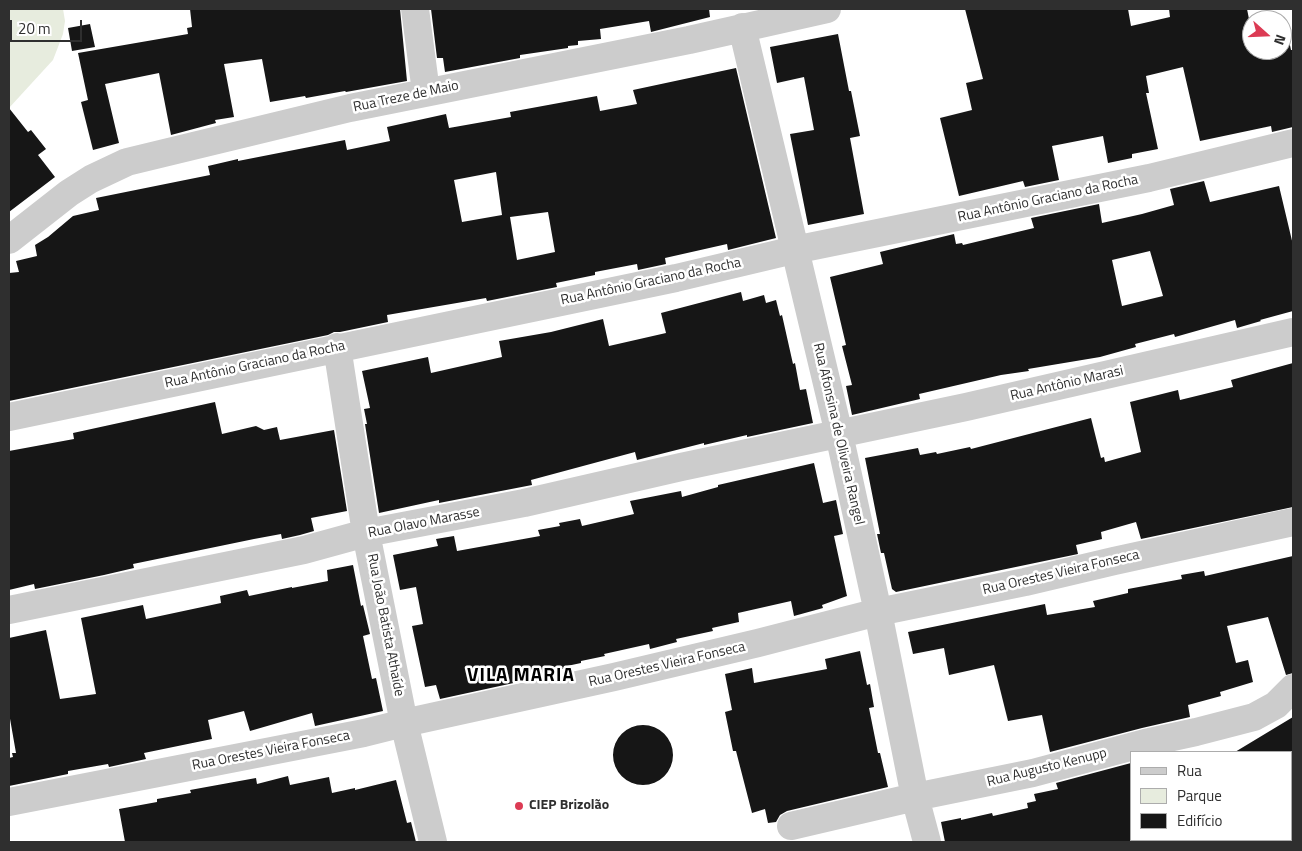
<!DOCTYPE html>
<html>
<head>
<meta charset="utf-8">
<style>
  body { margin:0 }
  #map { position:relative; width:1302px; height:851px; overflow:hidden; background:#fff; font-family:"Titillium Web",sans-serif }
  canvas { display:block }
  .frame { position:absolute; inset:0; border:10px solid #2f2f2f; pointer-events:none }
  .legend { position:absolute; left:1130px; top:751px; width:162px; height:90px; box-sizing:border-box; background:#fff; border:1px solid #acacac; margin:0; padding:6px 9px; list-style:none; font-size:15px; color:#2f2f2f }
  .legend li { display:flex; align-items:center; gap:10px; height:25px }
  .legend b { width:25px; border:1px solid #acacac }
  .north { position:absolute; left:1242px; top:10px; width:50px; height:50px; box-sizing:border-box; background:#fff; border:1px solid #acacac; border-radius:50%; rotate:110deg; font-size:14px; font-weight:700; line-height:20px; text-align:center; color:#2f2f2f }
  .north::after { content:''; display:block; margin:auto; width:18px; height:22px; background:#dc3b54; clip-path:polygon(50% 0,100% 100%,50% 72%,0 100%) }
  .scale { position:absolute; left:10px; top:20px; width:72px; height:22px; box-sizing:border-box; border:2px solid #2f2f2f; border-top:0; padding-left:6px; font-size:15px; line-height:18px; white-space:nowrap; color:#2f2f2f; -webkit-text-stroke:4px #fff; paint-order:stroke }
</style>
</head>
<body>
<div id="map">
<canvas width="1302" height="851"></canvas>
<div class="frame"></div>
<ul class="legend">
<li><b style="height:6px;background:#ccc"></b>Rua</li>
<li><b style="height:14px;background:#e7ecde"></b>Parque</li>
<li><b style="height:14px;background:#161616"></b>Edifício</li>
</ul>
<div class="north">N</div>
<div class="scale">20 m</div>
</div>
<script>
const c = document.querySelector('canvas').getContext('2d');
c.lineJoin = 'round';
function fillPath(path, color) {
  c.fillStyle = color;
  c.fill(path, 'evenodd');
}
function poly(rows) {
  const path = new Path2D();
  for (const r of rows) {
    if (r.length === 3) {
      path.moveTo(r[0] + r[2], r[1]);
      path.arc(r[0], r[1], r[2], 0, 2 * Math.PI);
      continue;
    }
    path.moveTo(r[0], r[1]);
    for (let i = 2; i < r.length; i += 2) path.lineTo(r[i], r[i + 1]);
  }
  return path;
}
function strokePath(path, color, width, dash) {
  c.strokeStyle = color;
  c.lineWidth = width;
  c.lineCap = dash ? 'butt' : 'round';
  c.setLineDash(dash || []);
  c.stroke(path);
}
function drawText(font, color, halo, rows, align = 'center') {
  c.font = font + ' "Titillium Web",sans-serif';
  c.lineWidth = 5;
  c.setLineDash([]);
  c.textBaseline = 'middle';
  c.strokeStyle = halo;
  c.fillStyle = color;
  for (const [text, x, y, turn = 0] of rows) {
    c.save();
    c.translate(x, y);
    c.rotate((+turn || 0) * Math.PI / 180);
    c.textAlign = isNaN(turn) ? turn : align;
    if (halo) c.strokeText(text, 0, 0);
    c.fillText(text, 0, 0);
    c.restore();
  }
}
const green = poly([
  [9,9,63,9,65,21,63,34,53,60,9,108]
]);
const building = poly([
  [190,9,400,9,407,81,346,92,345,91,306,98,305,96,270,102,262,59,224,64,234,117,215,120,216,123,171,135,159,73,105,84,119,143,93,150,81,102,88,100,78,53,188,34,187,28,192,27],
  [431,9,709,9,710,17,651,32,649,21,600,29,601,39,578,41,578,45,568,46,568,48,520,55,520,58,445,72,443,58,437,58],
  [965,9,1128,9,1131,26,1170,17,1169,9,1247,9,1250,24,1252,24,1252,50,1282,50,1282,20,1268,20,1284,17,1291,50,1293,50,1293,127,1272,132,1271,126,1200,141,1183,67,1146,76,1149,93,1146,93,1158,149,1132,154,1132,158,1108,163,1103,136,1052,146,1059,180,1025,187,1023,181,959,196,940,118,972,110,966,83,983,79],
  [90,24,95,47,72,51,68,28],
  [838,34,849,91,851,91,860,136,850,138,864,214,808,225,790,134,814,130,804,77,777,83,770,47],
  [736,68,776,238,728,250,727,244,665,258,666,264,638,270,637,264,595,272,595,275,556,283,557,287,487,301,486,298,387,315,388,322,340,332,334,332,328,335,9,401,9,273,19,272,16,261,37,256,35,245,48,237,73,216,99,210,96,198,210,175,208,166,238,159,238,161,345,140,347,150,390,141,387,127,446,114,449,128,511,117,510,112,597,96,600,111,637,104,633,90],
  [496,172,502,215,462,222,454,180],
  [548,212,555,252,517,260,510,217],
  [9,108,28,132,31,130,46,149,38,155,55,177,9,212],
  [1204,181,1210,202,1279,186,1293,245,1293,311,1260,320,1261,321,1237,328,1235,320,1175,337,1174,334,1135,344,1136,347,1100,357,1028,369,1029,371,1001,375,919,394,920,399,852,415,846,386,852,385,842,346,846,345,830,277,883,264,880,252,954,234,956,244,962,243,963,245,1034,228,1031,218,1099,204,1102,223,1142,214,1174,205,1170,189],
  [1150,251,1163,296,1122,306,1112,260],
  [741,292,743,301,764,295,766,303,776,300,780,316,782,315,793,364,795,363,800,390,806,389,813,423,747,437,747,435,704,445,704,443,637,460,635,452,531,480,532,485,439,503,439,500,379,513,365,424,367,424,364,409,370,408,362,371,428,357,431,373,502,357,499,341,551,332,603,319,609,346,666,333,661,313],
  [1293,363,1293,507,1141,539,1136,522,1101,532,1102,539,1076,545,1078,554,896,592,892,589,884,553,881,553,877,534,880,534,865,458,918,448,920,455,936,452,937,454,970,447,971,449,1091,418,1101,458,1104,457,1105,462,1141,452,1130,402,1178,390,1180,400,1233,387,1231,380],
  [215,402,222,434,256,426,264,430,277,427,280,440,334,430,347,511,311,518,314,531,300,535,282,539,281,534,254,539,133,564,134,568,104,575,35,589,34,584,9,590,9,451,74,439,73,433],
  [814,463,823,503,836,500,843,534,834,536,847,596,822,605,823,608,794,616,791,601,738,613,739,622,712,628,713,631,676,639,677,642,650,649,649,644,604,654,605,656,581,661,581,663,567,666,568,668,531,675,532,679,440,699,436,685,425,687,412,626,423,624,416,587,400,590,393,555,438,546,436,539,454,536,457,551,540,536,538,530,560,526,559,523,580,519,582,526,634,514,630,501,681,491,682,497,718,487,718,485],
  [1293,556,1293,673,1286,675,1268,617,1227,626,1236,663,1248,660,1253,682,1220,692,1221,696,1188,705,1190,717,1142,728,1050,752,1042,715,1008,721,994,665,949,675,944,648,913,654,908,632,1045,604,1047,615,1095,607,1093,601,1128,593,1128,589,1182,579,1181,575,1204,571,1205,576],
  [353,565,361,606,363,605,370,634,363,636,372,679,376,678,383,711,315,726,312,713,250,731,244,711,208,720,212,739,144,753,146,759,109,767,108,764,68,771,68,774,9,786,9,758,13,757,12,753,16,753,9,713,9,638,46,630,60,699,96,694,81,618,143,605,146,619,221,603,220,596,247,590,249,596,292,587,292,588,328,581,327,570],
  [860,651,867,685,870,684,874,707,869,708,878,753,880,753,888,787,787,811,780,815,776,822,768,823,765,809,752,813,736,751,733,751,725,712,732,710,725,674,752,668,754,683,827,669,825,659],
  [1293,717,1293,752,1235,752],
  [643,755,30],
  [1131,763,1131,842,945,842,941,822,961,818,961,820,992,813,993,816,1028,808,1027,803,1036,801,1034,794,1058,789,1056,783],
  [288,776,290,785,329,777,332,793,355,788,355,790,396,780,407,823,411,822,416,842,125,842,119,809,157,802,157,799,191,793,190,790,256,778,257,784]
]);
const minor = poly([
  [415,9,426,92],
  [742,27,839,434,878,612,915,797,927,842],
  [9,240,69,193,91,179,127,162,350,108,689,40,827,9],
  [337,347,366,533,404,723,433,842],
  [9,417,676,278,794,250,1149,178,1293,143],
  [9,610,304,550,366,533,524,503,681,467,966,407,1293,332],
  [9,802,364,733,404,723,614,677,758,643,878,612,1025,582,1114,561,1293,522],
  [791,826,915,797,1033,773,1145,743,1196,732,1254,717,1276,705,1293,688]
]);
const markers = [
  [519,806,5,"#dc3b54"]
];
const streetNames = [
  ["Rua Treze de Maio",406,97,-12],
  ["Rua Antônio Graciano da Rocha",1048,199,-12],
  ["Rua Antônio Graciano da Rocha",651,282,-12],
  ["Rua Antônio Graciano da Rocha",255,365,-12],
  ["Rua Antônio Marasi",1067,384,-13],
  ["Rua Afonsina de Oliveira Rangel",838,434,77],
  ["Rua Olavo Marasse",424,523,-11],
  ["Rua Orestes Vieira Fonseca",1061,573,-13],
  ["Rua João Batista Athaíde",385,625,79],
  ["Rua Orestes Vieira Fonseca",667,665,-13],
  ["Rua Orestes Vieira Fonseca",271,751,-11],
  ["Rua Augusto Kenupp",1047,768,-14]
];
const poiNames = [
  ["CIEP Brizolão",529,806]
];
const districtNames = [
  ["VILA MARIA",521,676]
];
fillPath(green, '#e7ecde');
fillPath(building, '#161616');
strokePath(minor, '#ccc', 28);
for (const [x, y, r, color] of markers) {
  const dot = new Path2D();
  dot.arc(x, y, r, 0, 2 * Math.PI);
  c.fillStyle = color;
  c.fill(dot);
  strokePath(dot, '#fff', 2);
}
drawText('14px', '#2f2f2f', '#fff', streetNames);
drawText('bold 14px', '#2f2f2f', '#fff', poiNames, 'left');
c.letterSpacing = '1px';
drawText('bold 19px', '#000', '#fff', districtNames);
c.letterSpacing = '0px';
</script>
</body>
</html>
